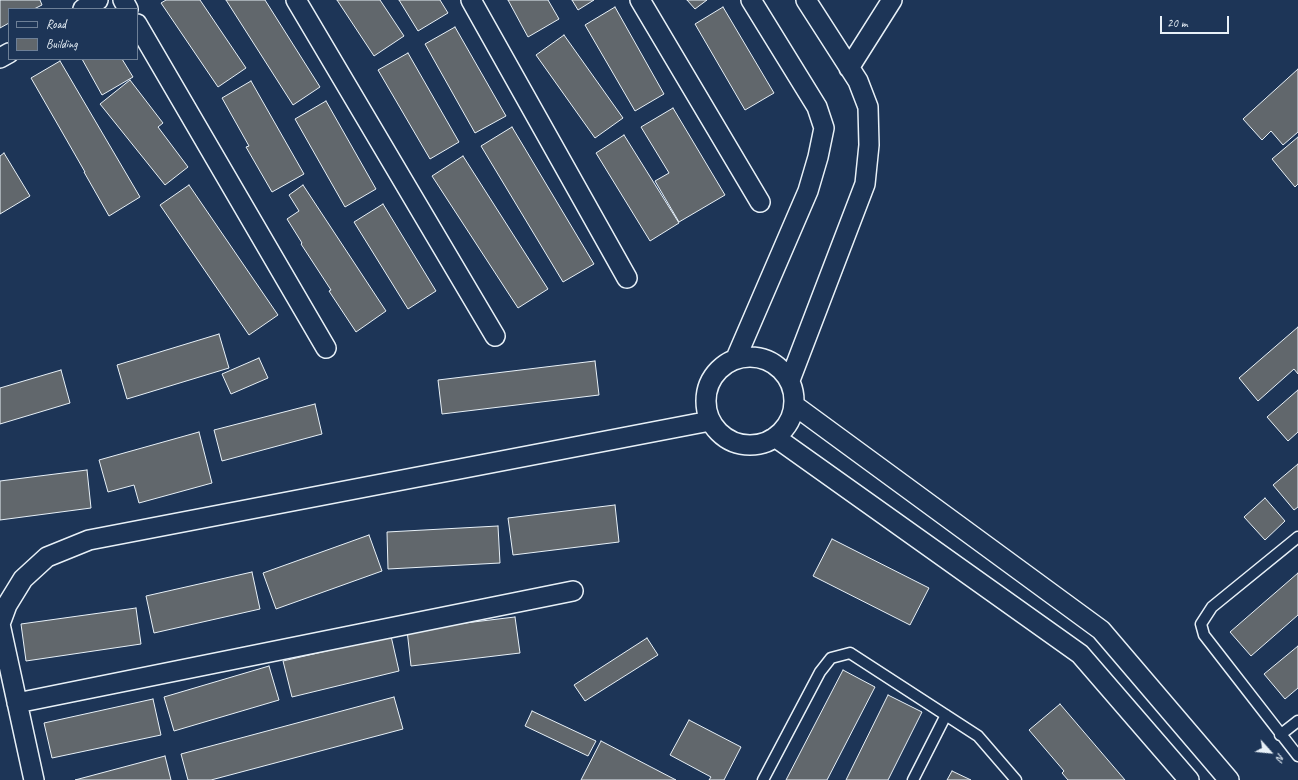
<!DOCTYPE html>
<html>
<head>
<meta charset="utf-8">
<style>
  body { margin:0 }
  #map { position:relative; width:1298px; height:780px; overflow:hidden; background:#1d3557; font-family:Caveat,sans-serif }
  canvas { display:block }
  .legend { position:absolute; left:8px; top:8px; width:130px; height:52px; box-sizing:border-box; background:#1d3557; border:1px solid #6e8097; margin:0; padding:5px 7px; list-style:none; font-size:12px; color:#e8f1f8 }
  .legend li { display:flex; align-items:center; gap:8px; height:20px }
  .legend b { width:20px; border:1px solid #6e8097 }
  .north { position:absolute; left:1250px; top:732px; width:40px; height:40px; -webkit-text-stroke:3px #1d3557; paint-order:stroke; rotate:117deg; font-size:11px; font-weight:700; line-height:16px; text-align:center; color:#e8f1f8 }
  .north::after { content:''; display:block; margin:auto; width:14px; height:18px; background:#e8f1f8; clip-path:polygon(50% 0,100% 100%,50% 72%,0 100%) }
  .scale { position:absolute; left:1160px; top:16px; width:69px; height:18px; box-sizing:border-box; border:2px solid #e8f1f8; border-top:0; padding-left:5px; font-size:12px; line-height:14px; white-space:nowrap; color:#e8f1f8; -webkit-text-stroke:3px #1d3557; paint-order:stroke }
</style>
</head>
<body>
<div id="map">
<canvas width="1298" height="780"></canvas>
<ul class="legend">
<li><b style="height:5px;background:#1d3557"></b>Road</li>
<li><b style="height:11px;background:#61676c"></b>Building</li>
</ul>
<div class="north">N</div>
<div class="scale">20 m</div>
</div>
<script>
const c = document.querySelector('canvas').getContext('2d');
c.lineJoin = 'round';
function fillPath(path, color) {
  c.fillStyle = color;
  c.fill(path, 'evenodd');
}
function poly(rows) {
  const path = new Path2D();
  for (const r of rows) {
    if (r.length === 3) {
      path.moveTo(r[0] + r[2], r[1]);
      path.arc(r[0], r[1], r[2], 0, 2 * Math.PI);
      continue;
    }
    path.moveTo(r[0], r[1]);
    for (let i = 2; i < r.length; i += 2) path.lineTo(r[i], r[i + 1]);
  }
  return path;
}
function strokePath(path, color, width, dash) {
  c.strokeStyle = color;
  c.lineWidth = width;
  c.lineCap = dash ? 'butt' : 'round';
  c.setLineDash(dash || []);
  c.stroke(path);
}
const building = poly([
  [0,0,40,0,42,5,34,9,9,9,9,23,0,28,0,0],
  [166,0,200,0,246,68,218,87,161,3,166,0],
  [226,0,265,0,320,87,293,105,226,0],
  [337,0,380,0,404,36,374,56,337,0],
  [399,0,440,0,448,13,418,31,399,0],
  [508,0,548,0,559,19,528,37,508,0],
  [572,0,594,0,578,10,572,0],
  [687,0,707,0,695,9,687,0],
  [615,7,664,94,635,111,585,25,615,7],
  [723,7,774,93,745,110,695,24,723,7],
  [455,27,506,116,475,133,425,44,455,27],
  [564,35,623,118,595,138,536,55,564,35],
  [408,53,459,142,430,159,378,70,408,53],
  [82,59,122,59,133,77,102,95,82,59],
  [60,61,140,197,109,216,84,172,85,172,31,78,60,61],
  [1298,69,1298,132,1283,145,1271,131,1262,140,1243,119,1298,69],
  [130,80,163,123,158,127,188,167,165,185,100,104,130,80],
  [251,81,304,174,272,192,246,147,249,146,222,98,251,81],
  [326,101,376,189,345,207,295,119,326,101],
  [673,108,725,195,679,222,655,181,669,173,641,127,673,108],
  [512,127,594,264,563,282,481,146,512,127],
  [624,135,679,223,650,241,596,153,624,135],
  [1298,137,1298,184,1295,187,1272,159,1298,137],
  [4,153,30,196,0,214,0,156,4,153],
  [463,156,548,289,518,308,432,176,463,156],
  [189,185,278,315,249,335,160,205,189,185],
  [303,185,386,311,356,332,329,291,331,290,301,244,302,243,287,219,299,211,289,195,303,185],
  [383,204,436,291,408,309,354,222,383,204],
  [1298,327,1298,374,1294,369,1258,401,1239,378,1298,327],
  [219,334,229,368,127,399,117,365,219,334],
  [259,358,268,378,231,394,222,374,259,358],
  [595,361,599,395,442,414,438,380,595,361],
  [61,370,70,403,0,424,0,388,61,370],
  [1298,390,1298,432,1288,441,1267,417,1298,390],
  [315,404,322,434,222,461,214,430,315,404],
  [199,432,212,483,139,503,134,485,108,492,99,460,199,432],
  [1298,464,1298,507,1294,510,1273,485,1298,464],
  [87,470,91,508,0,520,0,481,87,470],
  [1265,498,1285,521,1265,540,1244,517,1265,498],
  [615,505,619,542,513,555,508,518,615,505],
  [498,526,500,563,388,569,387,532,498,526],
  [369,535,382,571,276,609,263,573,369,535],
  [832,539,929,588,910,625,813,576,832,539],
  [252,572,260,609,154,633,146,596,252,572],
  [1298,573,1298,615,1251,656,1230,632,1298,573],
  [136,608,141,644,26,661,21,624,136,608],
  [515,617,520,653,411,666,407,630,515,617],
  [391,636,399,671,292,697,283,661,391,636],
  [647,638,658,655,585,701,574,685,647,638],
  [1298,646,1298,688,1285,699,1264,674,1298,646],
  [269,666,279,700,174,731,164,697,269,666],
  [843,670,875,687,827,780,786,780,843,670],
  [888,695,922,712,888,780,846,780,888,695],
  [394,697,403,729,211,780,188,780,181,754,394,697],
  [153,699,161,735,52,758,44,723,153,699],
  [1060,704,1125,780,1068,780,1062,773,1064,771,1029,730,1060,704],
  [532,711,596,741,588,756,525,726,532,711],
  [689,720,741,747,724,780,709,780,711,777,670,755,689,720],
  [601,741,676,780,581,780,601,741],
  [165,756,171,780,75,780,165,756],
  [952,771,971,780,947,780,952,771]
]);
const lane = poly([
  [1298,537,1212,607,1201,624,1204,635,1298,756],
  [1280,735,1298,721],
  [763,780,820,672,831,658,850,653,978,736,1016,780],
  [913,780,946,715]
]);
const street = poly([
  [123,0,128,9],
  [296,0,495,336],
  [471,0,627,278],
  [640,0,760,202],
  [83,9,98,0],
  [137,24,326,348],
  [0,58,9,53],
  [849,68,892,0],
  [750,401,44],
  [736,358,808,191,818,157,824,128,817,107,751,0],
  [790,380,865,184,869,145,868,107,858,81,806,0],
  [794,405,1101,630,1229,780],
  [775,437,1080,654,1189,780],
  [17,703,573,591],
  [34,780,0,624,7,605,23,579,47,557,89,540,710,421]
]);
fillPath(building, '#61676c');
strokePath(building, '#e8f1f8', 1);
strokePath(lane, '#e8f1f8', 13);
strokePath(street, '#e8f1f8', 22);
strokePath(lane, '#1d3557', 10);
strokePath(street, '#1d3557', 19);
</script>
</body>
</html>
